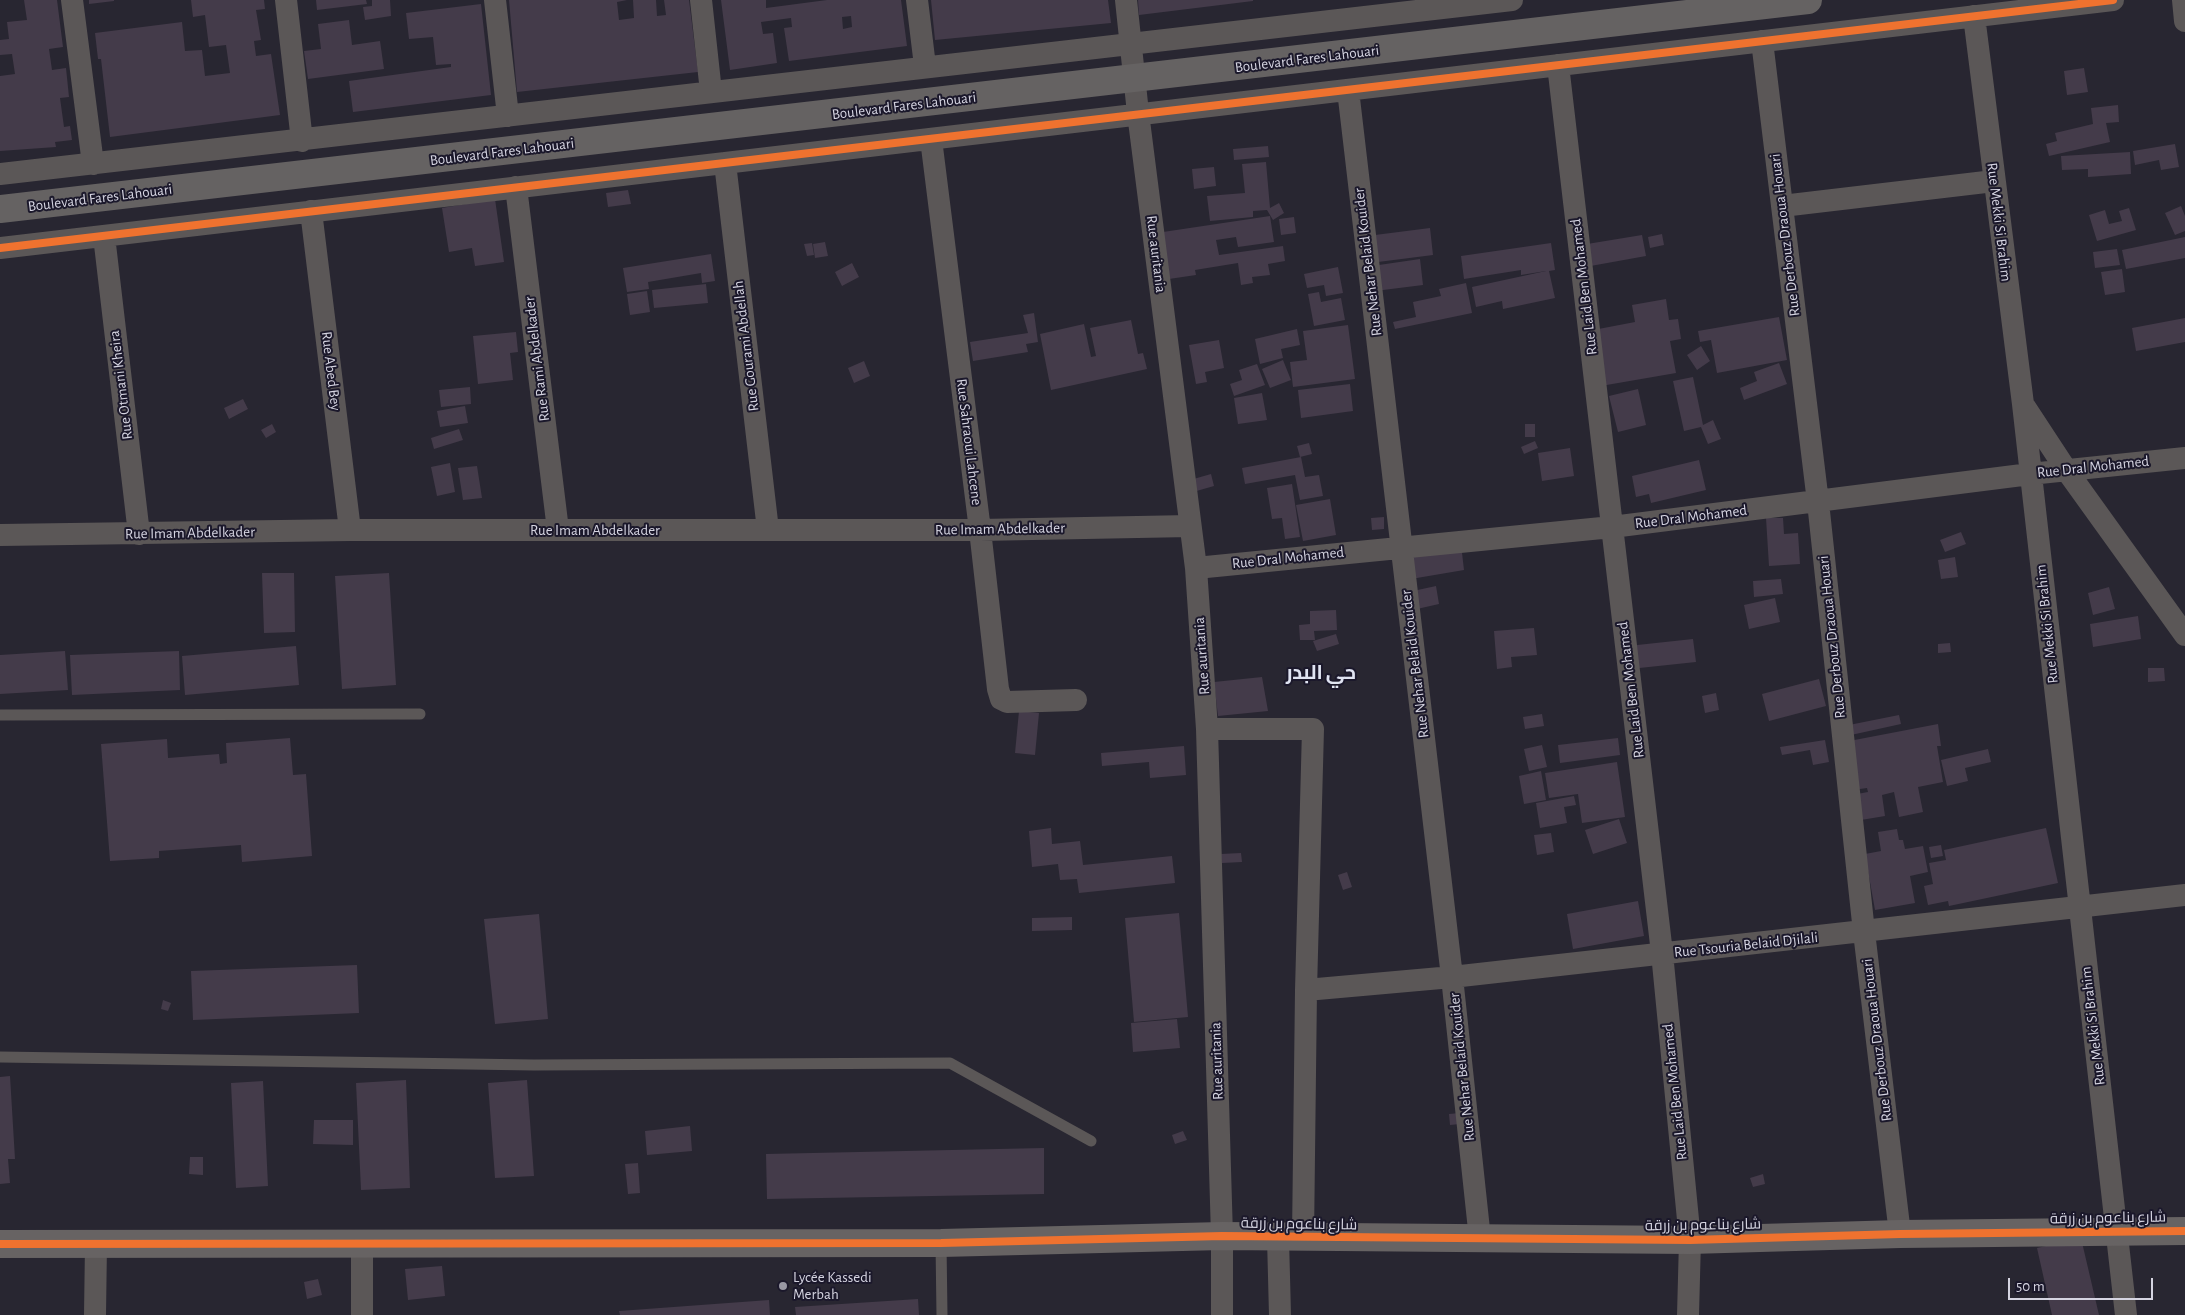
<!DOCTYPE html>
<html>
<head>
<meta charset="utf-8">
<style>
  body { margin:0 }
  #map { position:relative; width:2185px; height:1315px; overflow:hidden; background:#282631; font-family:"Alegreya Sans",sans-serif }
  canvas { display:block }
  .scale { position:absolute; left:2008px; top:1278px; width:145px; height:22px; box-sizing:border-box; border:2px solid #d5d4e1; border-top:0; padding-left:6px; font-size:15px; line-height:18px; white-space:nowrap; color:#d5d4e1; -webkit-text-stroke:4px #1b182b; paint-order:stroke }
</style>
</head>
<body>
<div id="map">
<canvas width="2185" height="1315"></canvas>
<div class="scale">50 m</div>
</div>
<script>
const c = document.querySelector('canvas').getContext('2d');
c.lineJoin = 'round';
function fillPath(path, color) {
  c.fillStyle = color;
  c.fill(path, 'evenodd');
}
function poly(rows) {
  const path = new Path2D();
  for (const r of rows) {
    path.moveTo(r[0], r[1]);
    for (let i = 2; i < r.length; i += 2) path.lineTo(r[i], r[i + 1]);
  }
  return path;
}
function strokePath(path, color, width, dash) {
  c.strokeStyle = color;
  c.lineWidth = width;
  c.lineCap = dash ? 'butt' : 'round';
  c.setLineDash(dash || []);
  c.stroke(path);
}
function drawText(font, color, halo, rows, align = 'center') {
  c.font = font + ' "Alegreya Sans",Cairo,sans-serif';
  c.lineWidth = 4;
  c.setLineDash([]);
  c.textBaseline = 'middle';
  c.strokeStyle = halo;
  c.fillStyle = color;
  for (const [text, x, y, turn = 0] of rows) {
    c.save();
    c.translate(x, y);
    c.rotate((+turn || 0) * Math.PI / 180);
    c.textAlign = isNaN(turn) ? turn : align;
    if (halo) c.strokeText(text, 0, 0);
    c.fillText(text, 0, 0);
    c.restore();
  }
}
const building = poly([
  [24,0,57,0,63,47,49,49,52,70,66,68,69,97,60,98,64,127,70,126,72,140,55,142,56,147,0,151,0,76,15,74,12,54,0,55,0,40,9,39,7,22,27,20],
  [89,0,114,0,114,1,89,4],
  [191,0,264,0,265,9,256,10,261,40,254,41,256,56,271,54,280,115,110,137,101,59,98,59,95,33,182,22,185,51,202,50,205,76,230,73,226,45,209,47,205,15,193,17],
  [316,0,366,0,367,4,317,10],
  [372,0,390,0,391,16,365,20,363,7,372,6],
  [509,0,627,0,617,2,619,20,634,18,633,0,656,0,657,16,666,15,664,0,689,0,698,72,517,92],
  [721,0,766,0,766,8,827,0,901,0,907,46,789,61,784,28,792,27,791,18,761,22,763,34,773,33,777,63,730,70],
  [851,16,852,27,843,29,842,17],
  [931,0,1108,0,1111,23,935,40],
  [1138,0,1253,0,1253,1,1139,15],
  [481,4,491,95,353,112,349,81,451,67,451,64,436,65,433,37,409,39,406,13],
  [349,20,352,45,380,41,384,69,308,79,304,51,321,49,318,24],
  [2084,68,2088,92,2067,95,2064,71],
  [2118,105,2119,122,2106,123,2110,142,2049,156,2046,144,2057,141,2055,133,2093,124,2091,108],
  [2175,144,2179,167,2161,170,2159,160,2135,165,2133,151],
  [1268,146,1269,157,1234,160,1233,149],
  [2130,152,2131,174,2088,177,2088,169,2062,170,2061,156],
  [1266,162,1270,208,1279,203,1284,213,1273,220,1267,210,1253,211,1253,217,1210,221,1207,196,1245,193,1242,164],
  [1214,167,1216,186,1194,189,1192,169],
  [628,190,631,204,608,207,606,193],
  [495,199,504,262,475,266,472,248,449,252,442,208],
  [2181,206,2185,216,2185,231,2175,235,2165,213],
  [2129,208,2136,230,2097,241,2089,215,2105,210,2109,224,2122,221,2119,211],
  [1270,216,1274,242,1238,247,1236,237,1216,240,1219,255,1283,246,1285,261,1268,264,1270,275,1252,277,1253,283,1241,285,1238,263,1195,270,1196,275,1169,279,1163,232],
  [1294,217,1296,233,1281,235,1279,219],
  [1430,228,1433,255,1378,262,1375,235],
  [1662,234,1664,245,1650,248,1648,237],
  [1642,235,1646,256,1585,267,1581,245],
  [2185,237,2185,258,2126,269,2122,250],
  [825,242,828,256,815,258,813,244],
  [812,243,814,255,807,256,804,244],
  [1551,243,1555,270,1549,271,1555,298,1503,309,1502,301,1476,307,1472,287,1546,271,1521,275,1521,270,1464,279,1461,256],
  [2117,249,2120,265,2095,268,2093,252],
  [711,254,715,281,702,283,701,273,648,282,649,289,627,292,623,268],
  [1420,259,1423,285,1375,291,1372,266],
  [852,263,859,277,842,286,835,272],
  [1338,267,1343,293,1326,296,1324,285,1307,288,1304,274],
  [2122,269,2125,292,2105,295,2101,272],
  [1466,283,1472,313,1395,329,1393,322,1416,317,1413,302,1441,296,1439,289],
  [706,284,708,303,654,308,652,290],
  [647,291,650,312,630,315,627,294],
  [1319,292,1321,302,1341,298,1345,320,1314,326,1308,294],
  [1666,299,1669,320,1678,319,1681,339,1670,341,1676,373,1595,387,1588,331,1635,322,1632,305],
  [1034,313,1038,342,1026,344,1028,352,973,361,970,342,1028,333,1023,315],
  [1779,317,1787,360,1717,373,1711,340,1700,342,1698,331],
  [2185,318,2185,342,2136,351,2132,328],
  [1131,320,1138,354,1143,353,1147,369,1051,390,1040,334,1084,324,1091,357,1096,356,1090,328],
  [1348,325,1355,379,1293,387,1290,362,1307,360,1303,331],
  [1297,329,1300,345,1281,349,1283,358,1260,364,1255,339],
  [516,332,518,352,510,353,513,380,478,384,473,336],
  [1219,340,1224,368,1205,372,1207,382,1196,384,1189,345],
  [1701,346,1710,361,1697,370,1687,355],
  [1283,360,1291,380,1270,388,1262,369],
  [864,361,870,376,854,383,848,368],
  [1779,363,1787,384,1744,400,1740,388,1757,381,1754,372],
  [1257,364,1265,385,1234,396,1230,384,1242,380,1239,370],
  [1693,377,1703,425,1713,420,1721,439,1708,444,1701,427,1684,431,1673,381],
  [1350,384,1353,411,1301,418,1298,390],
  [470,387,471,404,441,407,439,390],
  [1638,389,1646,425,1618,432,1609,396],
  [1262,393,1267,420,1238,424,1234,398],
  [243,399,248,409,229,419,224,408],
  [465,406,468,423,440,427,437,411],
  [272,424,276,432,266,438,261,430],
  [1525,424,1535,424,1535,437,1525,437],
  [459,429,463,440,434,449,431,438],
  [1535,441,1538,448,1524,454,1521,447],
  [1309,443,1312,454,1300,457,1297,446],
  [1570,448,1574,476,1542,481,1538,453],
  [1301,457,1305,477,1319,475,1323,496,1300,500,1295,475,1245,484,1242,468],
  [1699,460,1706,490,1651,503,1649,494,1636,497,1632,476],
  [450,463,455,492,437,496,431,467],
  [477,466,482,498,463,500,458,468],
  [1211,474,1214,486,1193,492,1190,480],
  [1292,484,1300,537,1285,539,1282,518,1272,519,1267,488],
  [1330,499,1336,535,1303,541,1296,505],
  [1384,517,1384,529,1372,530,1371,518],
  [1766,518,1783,518,1784,534,1798,533,1800,564,1769,566],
  [1961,532,1966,544,1945,552,1940,540],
  [1461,544,1464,570,1411,579,1407,553],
  [1955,557,1958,577,1941,579,1938,560],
  [262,573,294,573,295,632,264,633],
  [389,573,396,685,342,689,335,576],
  [1781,579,1783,594,1754,597,1753,581],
  [1436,586,1439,604,1417,609,1413,591],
  [2109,587,2115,609,2093,615,2088,593],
  [1775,598,1780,622,1749,629,1744,605],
  [1336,610,1337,630,1314,631,1315,640,1300,640,1299,625,1310,624,1310,611],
  [2138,616,2141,639,2093,647,2090,624],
  [1534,628,1537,655,1511,657,1512,667,1497,669,1494,631],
  [1336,634,1339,644,1317,651,1313,641],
  [1693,639,1696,662,1630,669,1628,646],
  [1950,643,1951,652,1938,653,1938,644],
  [296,646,299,685,185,695,182,656],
  [65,651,68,690,0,694,0,655],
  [179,651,180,690,72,695,70,655],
  [2148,668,2164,668,2165,681,2148,682],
  [1262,677,1268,711,1218,716,1214,682],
  [1819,679,1826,706,1769,721,1762,694],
  [1716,693,1719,710,1705,713,1702,696],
  [1019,711,1039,713,1035,755,1015,753],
  [1542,714,1544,726,1525,729,1523,717],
  [1899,715,1901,724,1851,735,1849,725],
  [1938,724,1941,746,1937,746,1943,782,1918,787,1923,812,1899,817,1894,792,1882,795,1885,816,1861,820,1857,794,1868,792,1867,788,1853,790,1844,742],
  [290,738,293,775,306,774,312,856,242,862,241,845,159,851,159,858,110,861,101,744,167,739,168,758,219,754,220,764,227,763,226,743],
  [1618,738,1620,755,1560,763,1558,745],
  [1825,740,1829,762,1813,765,1810,750,1782,755,1780,747],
  [1542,745,1547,767,1529,771,1524,749],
  [1184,746,1186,775,1150,778,1149,762,1102,766,1101,753],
  [1988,749,1991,762,1965,768,1968,781,1947,786,1941,760],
  [1617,762,1625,817,1582,823,1578,794,1549,798,1545,773],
  [1541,771,1546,800,1524,804,1519,776],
  [1574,796,1576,805,1564,807,1567,823,1540,828,1536,803],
  [1619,819,1627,843,1593,854,1585,830],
  [1051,828,1052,844,1080,841,1083,865,1172,856,1175,883,1079,893,1077,879,1060,880,1058,864,1032,867,1029,831],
  [2046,828,2058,883,1949,906,1948,901,1928,905,1924,886,1933,884,1929,863,1946,860,1944,850],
  [1897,829,1899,840,1903,840,1905,849,1923,846,1928,872,1910,876,1915,903,1875,910,1865,854,1881,851,1878,832],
  [1551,833,1554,852,1537,855,1534,835],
  [1941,845,1943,856,1931,858,1929,847],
  [1241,853,1242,862,1222,863,1221,854],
  [1347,872,1352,887,1343,890,1338,875],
  [1638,901,1644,936,1573,949,1567,914],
  [1179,913,1188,1017,1134,1022,1125,918],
  [539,914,548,1019,495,1024,484,919],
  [1072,917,1072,930,1032,931,1032,918],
  [357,965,359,1013,193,1020,191,971],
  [163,1000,171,1003,168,1011,161,1009],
  [1177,1019,1180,1048,1133,1052,1131,1023],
  [10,1076,15,1159,8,1159,10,1183,0,1184,0,1077],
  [406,1080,410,1188,361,1190,356,1083],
  [527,1080,534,1176,495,1178,488,1083],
  [263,1081,268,1186,236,1188,231,1083],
  [1460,1113,1460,1124,1450,1125,1449,1114],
  [314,1120,353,1120,353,1145,313,1144],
  [690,1126,692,1151,647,1155,645,1131],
  [1183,1131,1187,1140,1175,1144,1172,1135],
  [1044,1148,1044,1194,767,1199,766,1154],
  [190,1157,203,1157,203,1175,189,1174],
  [638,1163,640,1193,628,1194,625,1164],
  [1763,1174,1765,1184,1753,1187,1750,1178],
  [2081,1238,2099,1315,2052,1315,2037,1248],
  [442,1266,445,1296,408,1300,405,1269],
  [318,1279,322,1295,307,1299,304,1282],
  [918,1299,919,1315,796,1315,795,1307],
  [769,1300,770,1315,620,1315,619,1311]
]);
const lane = poly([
  [0,715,420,714],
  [0,1057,534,1065,950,1063,1091,1141],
  [941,1243,942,1315]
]);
const street = poly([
  [72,0,93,164],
  [286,0,302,141],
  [495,0,508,116],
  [701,0,711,92],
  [917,0,925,66],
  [1126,0,1138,113,1196,568,1207,729,1222,1236,1222,1315],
  [2183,0,2185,21],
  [1974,16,2023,404,2126,1315],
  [1762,41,1818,502,1864,932,1900,1234],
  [1558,65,1662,953,1690,1240,1688,1315],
  [1348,90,1452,977,1480,1239],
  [931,139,980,530,998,689,1001,699,1007,702,1076,700],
  [725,163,768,530],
  [0,174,1512,0],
  [516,187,558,530],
  [1782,206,1994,181],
  [311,211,350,530],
  [104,236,139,534],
  [0,248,2113,0],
  [2025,407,2067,471,2185,635],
  [0,535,350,530,980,530,1190,526],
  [1196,568,1612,527,2030,474,2185,458],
  [1207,729,1313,729,1306,990,1303,1238],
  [1306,990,1452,977,2185,895],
  [1278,1238,1280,1315],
  [95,1315,96,1244],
  [362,1315,362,1244]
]);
const secondary = poly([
  [0,1244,941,1243,1222,1236,1690,1240,1900,1234,2185,1231]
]);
const primary = poly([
  [0,209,1808,0]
]);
const cycleway = poly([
  [0,248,2113,0],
  [0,1244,941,1243,1222,1236,1690,1240,1900,1234,2185,1231]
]);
const markers = [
  [783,1286,5,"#9897a3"]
];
const streetNames = [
  ["Boulevard Fares Lahouari",1307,59,-7],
  ["Boulevard Fares Lahouari",904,106,-7],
  ["Boulevard Fares Lahouari",502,152,-7],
  ["Boulevard Fares Lahouari",100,198,-7],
  ["Rue Mekki Si Brahim",1999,222,83],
  ["Rue Derbouz Draoua Houari",1785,235,-97],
  ["Rue auritania",1156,254,83],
  ["Rue Nehar Belaid Kouider",1368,262,-97],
  ["Rue Laid Ben Mohamed",1584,287,-97],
  ["Rue Gourami Abdellah",746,346,-97],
  ["Rue Rami Abdelkader",537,359,-97],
  ["Rue Abed Bey",331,371,83],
  ["Rue Otmani Kheira",121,385,-97],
  ["Rue Sahraoui Lahcene",969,442,83],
  ["Rue Dral Mohamed",2093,467,-6],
  ["Rue Dral Mohamed",1691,517,-7],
  ["Rue Imam Abdelkader",1000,529,-1],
  ["Rue Imam Abdelkader",595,530],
  ["Rue Imam Abdelkader",190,533,-1],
  ["Rue Dral Mohamed",1288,558,-6],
  ["Rue Mekki Si Brahim",2047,624,-96],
  ["Rue Derbouz Draoua Houari",1832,637,-96],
  ["Rue auritania",1202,656,-94],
  ["Rue Nehar Belaid Kouider",1415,664,-97],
  ["Rue Laid Ben Mohamed",1631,690,-97],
  ["Rue Tsouria Belaid Djilali",1746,945,-6],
  ["Rue Mekki Si Brahim",2093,1026,-97],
  ["Rue Derbouz Draoua Houari",1877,1040,-97],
  ["Rue auritania",1217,1061,-92],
  ["Rue Nehar Belaid Kouider",1462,1067,-96],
  ["Rue Laid Ben Mohamed",1675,1092,-96],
  ["شارع بناعوم بن زرقة",2108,1218,-1],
  ["شارع بناعوم بن زرقة",1299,1224,1],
  ["شارع بناعوم بن زرقة",1703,1225,-1]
];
const poiNames = [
  ["Lycée Kassedi",793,1277],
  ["Merbah",793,1294]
];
const districtNames = [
  ["حي البدر",1321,673]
];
fillPath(building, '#443b4a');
strokePath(lane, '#5b5757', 11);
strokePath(street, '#5b5757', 22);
strokePath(secondary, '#676363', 28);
strokePath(primary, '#656262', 28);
strokePath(cycleway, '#ef722f', 8);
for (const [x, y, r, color] of markers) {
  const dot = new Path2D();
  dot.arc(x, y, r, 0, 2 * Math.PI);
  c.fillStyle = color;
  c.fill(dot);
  strokePath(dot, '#1b182b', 2);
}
drawText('15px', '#d5d4e1', '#1b182b', streetNames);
drawText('15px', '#d5d4e1', '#1b182b', poiNames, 'left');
drawText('bold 20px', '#e0e4f2', '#1b182b', districtNames);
</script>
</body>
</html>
